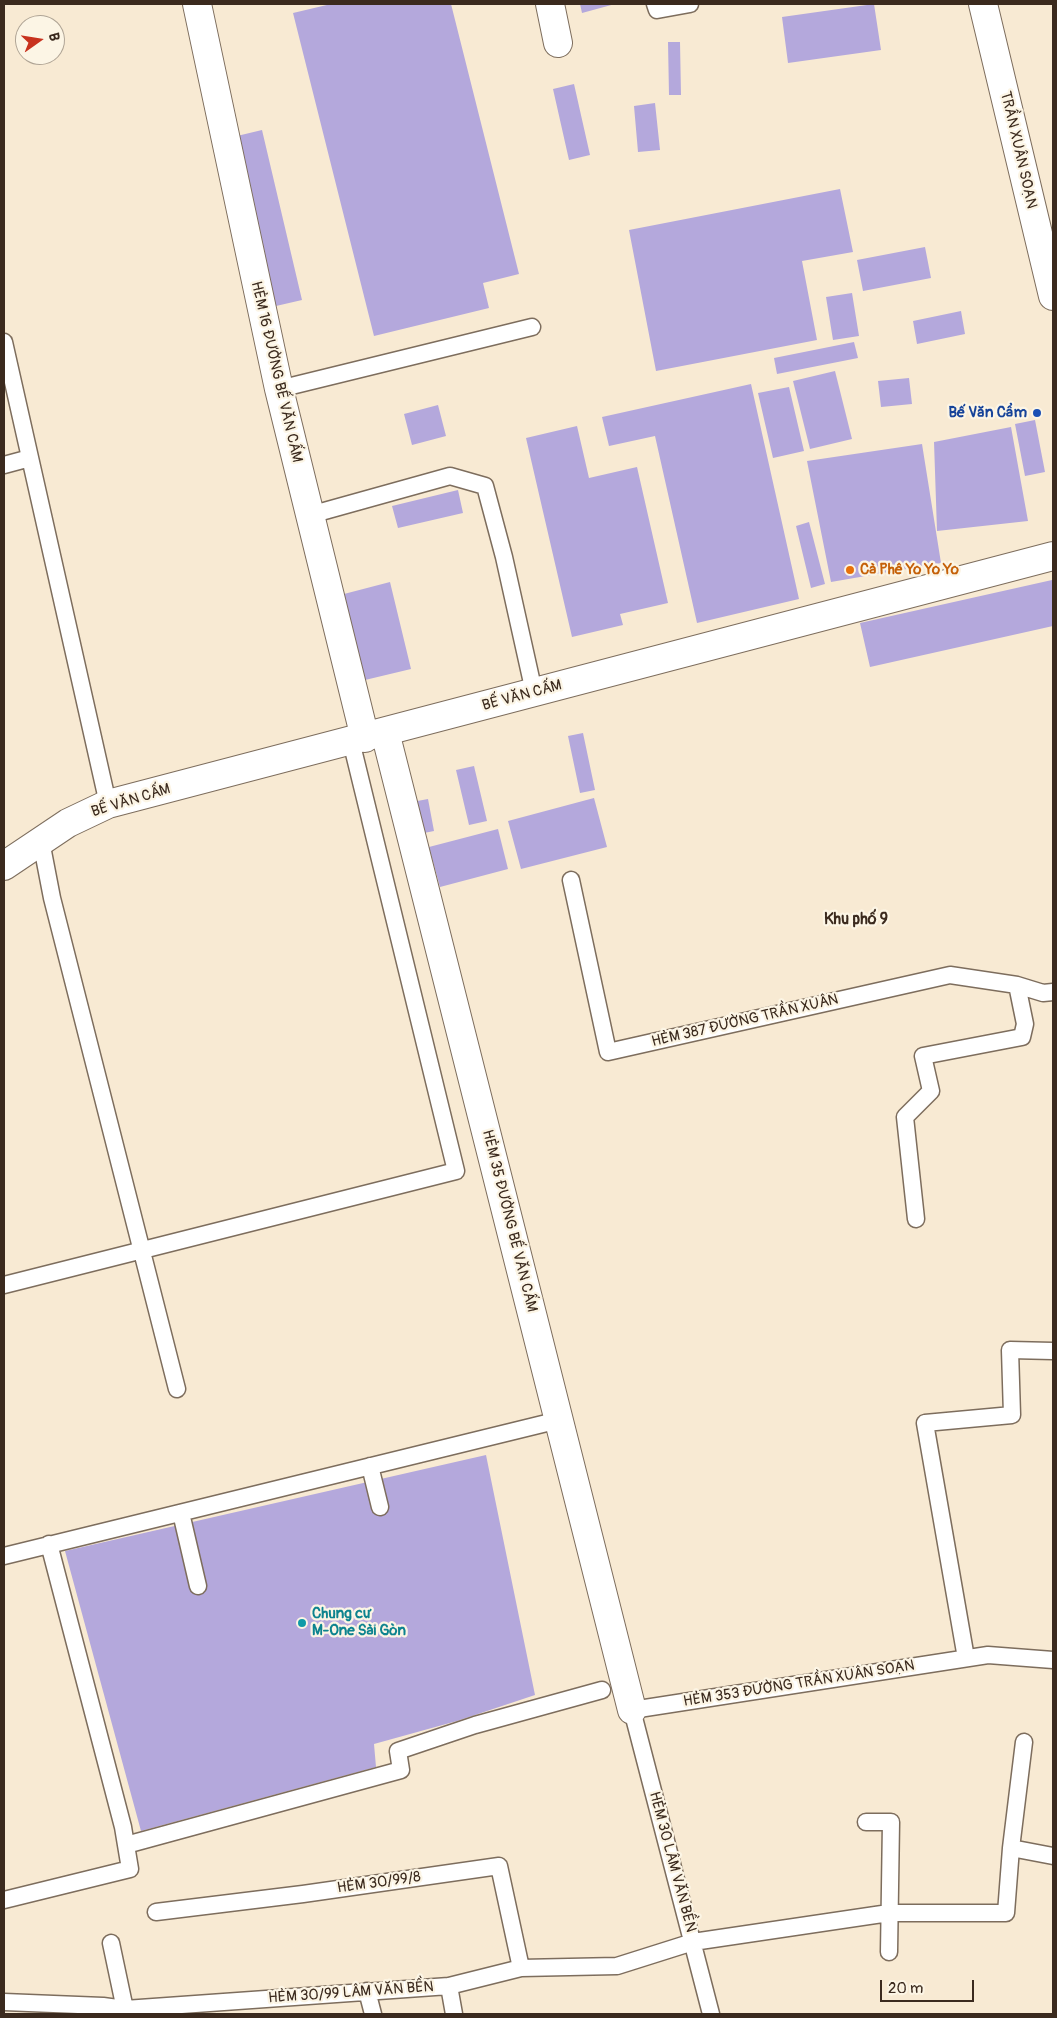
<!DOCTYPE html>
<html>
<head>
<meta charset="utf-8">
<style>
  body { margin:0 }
  #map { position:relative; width:1057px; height:2018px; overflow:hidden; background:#f8ead3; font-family:Pangolin,sans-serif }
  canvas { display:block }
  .frame { position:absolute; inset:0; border:5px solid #3b2a1e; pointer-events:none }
  .north { position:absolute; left:15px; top:15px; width:50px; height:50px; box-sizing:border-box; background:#fcf5e5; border:1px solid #afa495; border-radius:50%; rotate:77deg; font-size:14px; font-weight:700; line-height:20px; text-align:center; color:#3b2a1e }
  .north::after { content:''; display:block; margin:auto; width:18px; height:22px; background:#c8321e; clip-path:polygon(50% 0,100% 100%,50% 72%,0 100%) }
  .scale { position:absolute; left:880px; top:1980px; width:94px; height:22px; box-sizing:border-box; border:2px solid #3b2a1e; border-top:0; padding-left:6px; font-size:15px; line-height:18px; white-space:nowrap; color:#3b2a1e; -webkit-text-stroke:4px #fcf5e5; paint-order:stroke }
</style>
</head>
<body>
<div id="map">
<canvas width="1057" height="2018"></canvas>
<div class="frame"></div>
<div class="north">B</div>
<div class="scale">20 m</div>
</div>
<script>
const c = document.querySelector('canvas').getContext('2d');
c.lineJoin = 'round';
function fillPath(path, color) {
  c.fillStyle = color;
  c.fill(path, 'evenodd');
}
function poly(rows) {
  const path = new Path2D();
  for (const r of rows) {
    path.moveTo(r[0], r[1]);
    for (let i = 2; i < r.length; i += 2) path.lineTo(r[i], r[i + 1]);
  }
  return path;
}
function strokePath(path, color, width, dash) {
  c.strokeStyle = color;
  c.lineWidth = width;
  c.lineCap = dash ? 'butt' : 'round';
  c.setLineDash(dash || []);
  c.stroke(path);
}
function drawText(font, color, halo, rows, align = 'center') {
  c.font = font + ' Pangolin,sans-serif';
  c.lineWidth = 4.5;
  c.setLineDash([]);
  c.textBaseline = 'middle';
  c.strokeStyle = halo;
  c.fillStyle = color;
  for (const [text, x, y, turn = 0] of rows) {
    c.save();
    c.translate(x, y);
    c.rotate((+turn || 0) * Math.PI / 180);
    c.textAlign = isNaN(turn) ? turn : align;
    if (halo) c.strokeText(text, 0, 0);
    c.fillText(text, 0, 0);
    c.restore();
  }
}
const building = poly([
  [331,4,451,4,519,274,483,283,489,308,374,336,293,13],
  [580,4,615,4,582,13],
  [874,4,881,50,788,63,782,17],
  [668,42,680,42,681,95,669,95],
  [574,84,590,155,569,160,553,89],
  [655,103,660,150,638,152,634,106],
  [262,130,302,300,276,306,237,136],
  [840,189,853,252,802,261,817,340,656,371,629,230],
  [925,247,931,278,863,291,857,260],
  [852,293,859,336,833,340,826,297],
  [961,311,965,334,917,344,913,321],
  [854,342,858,358,777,374,774,358],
  [835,371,852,439,810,449,793,381],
  [909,378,912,404,881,407,878,381],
  [751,384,799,599,697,623,655,436,609,446,602,417],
  [789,387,804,451,773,458,758,393],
  [438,405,446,436,412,445,404,414],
  [1035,420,1045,472,1025,476,1015,424],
  [577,426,589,478,637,467,668,603,620,614,623,625,572,637,526,438],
  [1011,427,1028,521,937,531,934,442],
  [922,444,941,563,831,582,807,461],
  [458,490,463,513,398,528,392,506],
  [809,522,825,584,811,588,796,526],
  [1052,580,1053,588,1053,626,870,667,860,623],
  [390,582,411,669,365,680,344,594],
  [583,733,595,790,580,793,568,736],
  [474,766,487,821,469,825,456,770],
  [594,798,607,847,521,869,508,821],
  [428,799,434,831,419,834,412,802],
  [498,829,508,869,440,887,429,847],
  [486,1455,535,1695,457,1721,374,1744,376,1767,141,1831,65,1551]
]);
const service = poly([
  [655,4,657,10,690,4],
  [4,342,108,804],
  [279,389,532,327],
  [4,465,30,458],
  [310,515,450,476,485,486,504,557,534,692],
  [41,841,52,898,177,1389],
  [571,880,608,1052,950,975,1017,985,1043,993,1053,992],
  [916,1219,905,1117,931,1091,923,1056,1022,1037,1025,1024,1017,985],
  [4,1285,456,1171,351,741],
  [370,1466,380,1507],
  [181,1513,198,1586],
  [49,1544,123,1827,126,1845,401,1770,398,1751,475,1725,602,1690],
  [4,1556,559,1420],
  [966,1658,925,1423,1012,1415,1010,1350,1053,1351],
  [866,1822,891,1822,889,1952],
  [1011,1848,1053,1856],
  [4,1900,130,1869,126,1845],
  [156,1912,303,1894,499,1866,521,1968],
  [111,1943,126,2014],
  [449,1986,454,2014],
  [367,1991,373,2014],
  [4,2002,103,2006,125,2009,449,1986,521,1968,617,1966,693,1942,889,1913,1006,1913,1011,1848,1024,1742],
  [711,2014,632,1710,988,1655,1053,1660]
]);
const minor = poly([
  [197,4,279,389,365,738],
  [550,4,558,43],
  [385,732,632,1710]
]);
const tertiary = poly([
  [4,866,68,823,108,804,1053,556]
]);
const secondary = poly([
  [983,4,1053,296]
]);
const markers = [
  [1037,413,5,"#1a4fb4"],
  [850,570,5,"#e8710a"],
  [302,1623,5,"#0f9aa8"]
];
const streetNames = [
  ["TRẦN XUÂN SOẠN",1018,150,77],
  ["HẺM 16 ĐƯỜNG BẾ VĂN CẤM",276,372,77],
  ["BẾ VĂN CẤM",522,696,-15],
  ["BẾ VĂN CẤM",131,801,-17],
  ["HẺM 387 ĐƯỜNG TRẦN XUÂN",745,1021,-13],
  ["HẺM 35 ĐƯỜNG BẾ VĂN CẤM",509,1221,76],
  ["HẺM 353 ĐƯỜNG TRẦN XUÂN SOẠN",799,1684,-9],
  ["HẺM 30 LÂM VĂN BỀN",672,1862,75],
  ["HẺM 30/99/8",379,1883,-8],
  ["HẺM 30/99 LÂM VĂN BỀN",351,1993,-4]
];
const transitNames = [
  ["Bế Văn Cẩm",1027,413]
];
const foodNames = [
  ["Cà Phê Yo Yo Yo",860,570]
];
const cultureNames = [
  ["Chung cư",312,1614],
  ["M-One Sài Gòn",312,1631]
];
const neighbourhoodNames = [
  ["Khu phố 9",856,920]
];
fillPath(building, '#b4a8dc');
strokePath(service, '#7d6d5d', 19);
strokePath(minor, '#7d6d5d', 30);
strokePath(tertiary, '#7d6d5d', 30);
strokePath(secondary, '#7d6d5d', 30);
strokePath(service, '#fff', 16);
strokePath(minor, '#fff', 28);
strokePath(tertiary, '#fff', 28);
strokePath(secondary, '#fff', 28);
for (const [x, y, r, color] of markers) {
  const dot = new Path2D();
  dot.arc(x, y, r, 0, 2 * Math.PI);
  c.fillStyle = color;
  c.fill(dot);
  strokePath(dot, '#fcf5e5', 2);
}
drawText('15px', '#3b2a1e', '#fcf5e5', streetNames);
drawText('bold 15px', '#164399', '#fcf5e5', transitNames, 'right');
drawText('bold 15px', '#c56008', '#fcf5e5', foodNames, 'left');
drawText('bold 15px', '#0d838f', '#fcf5e5', cultureNames, 'left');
drawText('bold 16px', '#3b2a1e', '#fcf5e5', neighbourhoodNames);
</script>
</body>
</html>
